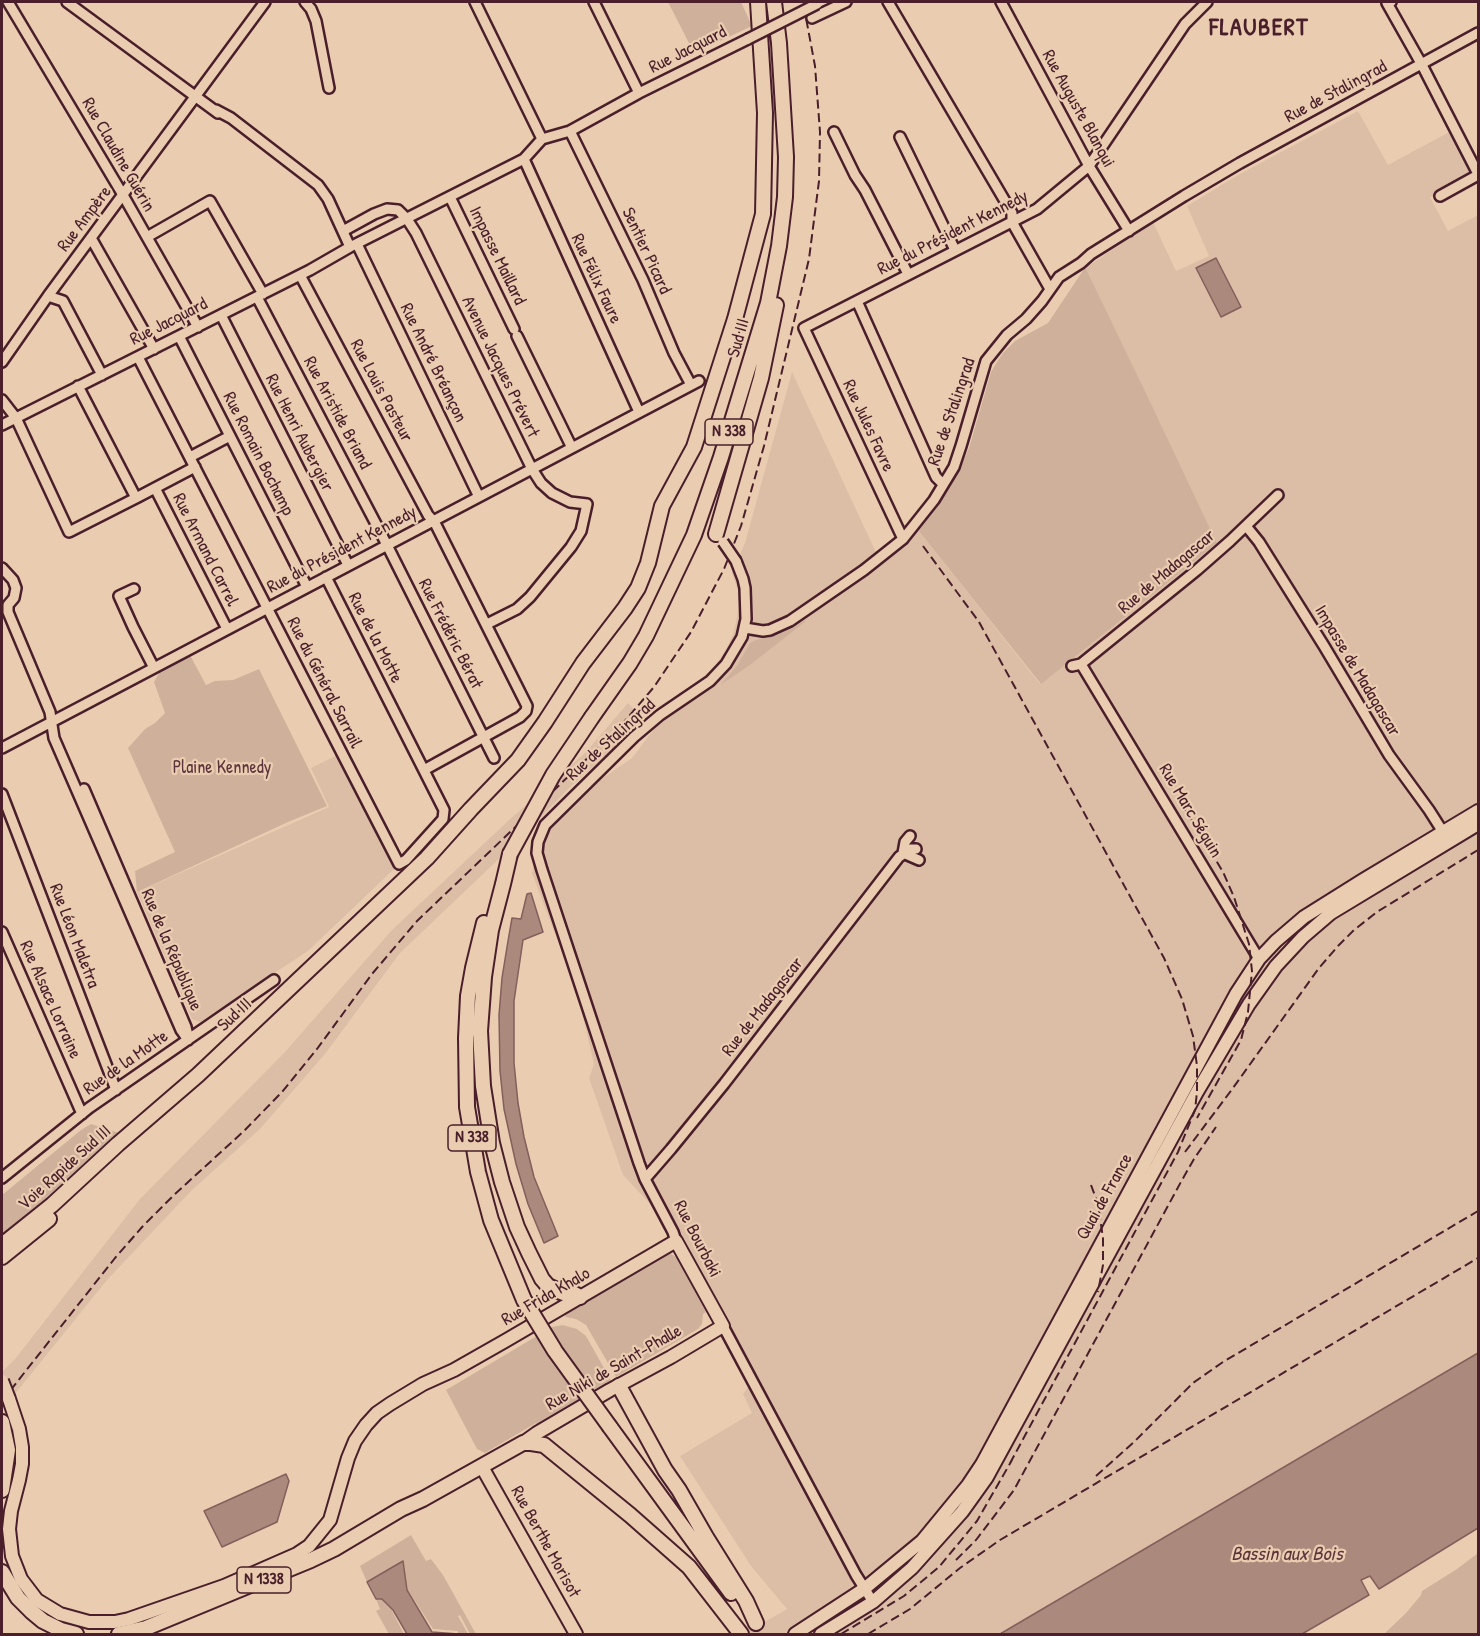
<!DOCTYPE html>
<html>
<head>
<meta charset="utf-8">
<style>
  body { margin:0 }
  #map { position:relative; width:1480px; height:1636px; overflow:hidden; background:#eacdb1; font-family:"Patrick Hand",sans-serif }
  canvas { display:block }
  .frame { position:absolute; inset:0; border:3px solid #4a1f2b; pointer-events:none }
</style>
</head>
<body>
<div id="map">
<canvas width="1480" height="1636"></canvas>
<div class="frame"></div>
</div>
<script>
const c = document.querySelector('canvas').getContext('2d');
c.lineJoin = 'round';
function fillPath(path, color) {
  c.fillStyle = color;
  c.fill(path, 'evenodd');
}
function poly(rows) {
  const path = new Path2D();
  for (const r of rows) {
    path.moveTo(r[0], r[1]);
    for (let i = 2; i < r.length; i += 2) path.lineTo(r[i], r[i + 1]);
  }
  return path;
}
function strokePath(path, color, width, dash) {
  c.strokeStyle = color;
  c.lineWidth = width;
  c.lineCap = dash ? 'butt' : 'round';
  c.setLineDash(dash || []);
  c.stroke(path);
}
function drawText(font, color, halo, rows, align = 'center') {
  c.font = font + ' "Patrick Hand",sans-serif';
  c.lineWidth = 4.5;
  c.setLineDash([]);
  c.textBaseline = 'middle';
  c.strokeStyle = halo;
  c.fillStyle = color;
  for (const [text, x, y, turn = 0] of rows) {
    c.save();
    c.translate(x, y);
    c.rotate((+turn || 0) * Math.PI / 180);
    c.textAlign = isNaN(turn) ? turn : align;
    if (halo) c.strokeText(text, 0, 0);
    c.fillText(text, 0, 0);
    c.restore();
  }
}
const built = poly([
  [1358,111,1388,165,1451,131,1475,176,1436,196,1430,197,1448,231,1478,215,1478,1353,1000,1634,744,1634,787,1609,751,1566,680,1456,752,1413,743,1394,750,1385,652,1206,623,1175,589,1078,594,1064,577,992,532,873,538,843,547,816,632,758,679,696,713,669,726,650,734,632,739,607,738,591,732,573,745,543,792,372,881,563,902,547,918,530,1040,684,1217,543,1147,395,1086,270,1084,269,1153,222,1176,271,1209,256,1187,206,1238,175],
  [628,703,642,718,604,757,569,788,521,838,400,953,325,1054,260,1129,191,1191,107,1280,2,1410,2,1372,15,1359,140,1199,284,1053,392,930,508,821,586,752],
  [337,755,394,869,308,951,200,1022,192,1019,137,892,329,807,311,768]
]);
const green = poly([
  [668,2,741,2,752,26,694,53],
  [1084,269,1086,269,1147,395,1217,543,1041,684,918,530,960,468,969,448,991,372,997,362,1003,353,1015,341,1048,323],
  [804,621,806,621,750,665,720,685,737,666,750,643,756,640,777,635,789,630],
  [190,655,206,685,215,681,233,680,259,669,327,806,288,822,137,892,135,871,175,852,128,748,145,729,155,723,165,713,154,682,161,670],
  [91,1124,119,1133,29,1217,2,1237,2,1195,81,1130],
  [666,1253,670,1253,677,1258,706,1312,703,1314,702,1324,698,1329,616,1377,586,1325,576,1319,566,1317,563,1312],
  [563,1325,577,1329,586,1336,613,1384,539,1427,536,1423,485,1453,477,1449,446,1390,552,1327],
  [411,1535,426,1561,431,1559,443,1575,476,1634,470,1634,460,1615,458,1616,468,1634,458,1634,458,1631,433,1629,408,1590,407,1590,402,1562,367,1582,360,1566],
  [1478,1553,1478,1634,1384,1634,1406,1613,1421,1595,1422,1591,1457,1569],
  [376,1599,382,1599,393,1610,392,1611,404,1634,389,1634,376,1611,380,1609]
]);
const water = poly([
  [1216,258,1241,307,1221,317,1196,268,1216,258],
  [531,893,543,932,523,940,514,1001,514,1063,518,1103,524,1137,534,1177,558,1236,544,1243,528,1204,516,1164,504,1109,500,1071,499,1015,502,978,508,941,512,918,521,919,527,894,531,893],
  [1478,1353,1478,1528,1379,1589,1370,1576,1361,1580,1369,1595,1302,1634,1000,1634,1478,1353],
  [286,1474,289,1481,277,1522,222,1547,204,1511,286,1474],
  [403,1561,407,1590,432,1632,458,1634,407,1634,393,1610,382,1599,376,1599,367,1582,403,1561]
]);
const minor = poly([
  [8,2,123,195,198,327],
  [67,2,218,113],
  [305,2,311,9,316,21,329,88],
  [475,2,542,139],
  [594,2,639,93],
  [888,2,1012,213,1012,222,1050,289],
  [1001,2,1089,166,1129,231],
  [1391,2,1387,3,1422,65,1478,174],
  [812,18,846,2],
  [216,110,231,118,318,185,328,199,350,247,524,159,542,139],
  [570,131,643,280,674,353,691,385],
  [834,132,855,175,865,190,908,274],
  [900,137,955,250],
  [542,139,570,131,639,93,748,39],
  [524,159,639,412],
  [1440,196,1478,175],
  [450,197,514,329],
  [343,231,374,214,387,209,398,210,407,219,416,233,532,469,541,483,552,493,570,502,587,504,581,531,571,547,530,597,517,609,487,624],
  [147,237,210,201,263,294],
  [91,238,154,349],
  [357,244,479,497],
  [300,275,428,515,435,523,527,706,526,711,520,717,424,770],
  [48,296,63,301,102,375],
  [257,297,387,545,494,758],
  [857,301,936,477,943,484],
  [221,315,348,565],
  [179,336,307,587],
  [517,336,572,448],
  [138,357,399,864,406,860,443,819,444,810,326,577],
  [2,362,48,296,265,2],
  [78,386,136,498,155,488,227,629],
  [2,400,16,418,69,532,136,498],
  [2,425,310,270,350,247],
  [190,457,230,436],
  [155,488,195,467],
  [1246,526,1259,542,1324,646,1389,755,1429,810,1443,832],
  [903,539,804,328,1037,209,1089,166,1185,24,1207,2],
  [2,568,13,580,16,588,14,598,8,605,8,612,50,712,54,738,181,1030,188,1040],
  [134,589,119,596,133,627,154,668],
  [745,628,763,631,770,630,790,621,864,570,903,539,934,500,954,467,961,446,986,361,1007,335,1026,319,1042,301,1059,277,1081,263,1091,254,1184,196,1240,163,1478,33],
  [1081,664,1259,959],
  [1072,666,1081,664,1197,570,1230,541,1278,495],
  [2,748,699,381],
  [84,789,178,1008,186,1027,188,1036],
  [2,794,116,1090],
  [903,853,905,842,910,836],
  [903,853,919,860],
  [2,932,82,1114],
  [2,1178,89,1108,274,980],
  [645,1179,671,1149,724,1084,899,857,910,849,916,849],
  [676,1241,673,1232,645,1179,639,1163,542,870,537,853,538,842,545,825,634,737,660,715,710,681,726,664,742,637,746,619,745,588,743,579,736,561],
  [723,1326,856,1575,873,1602]
]);
const major = poly([
  [9,1399,19,1429,22,1447,22,1464,19,1480,11,1511,9,1529,12,1556,21,1579,37,1600,60,1614,89,1622,115,1622,129,1619,224,1586,297,1554,309,1546,330,1520,348,1458,355,1441,366,1425,377,1413,390,1404,423,1384,454,1370,505,1341,676,1241,723,1326,671,1357,610,1390,537,1433,523,1443],
  [482,1467,576,1634],
  [795,1634,864,1589,922,1541,968,1485,982,1464,1236,994,1259,959,1276,941,1304,917,1363,880,1478,811],
  [821,1634,873,1602,912,1568,962,1512,987,1477,1197,1092,1249,1004,1276,966,1303,937,1331,913,1478,824]
]);
const highway = poly([
  [716,534,761,378,776,305],
  [592,717,630,663,646,636,694,535,721,457,768,303,779,246,785,197,786,157,779,43,774,2],
  [510,854,503,884,491,930,484,977,480,1031,483,1086,492,1143,502,1182,517,1227,529,1253,542,1279,548,1286,563,1293,573,1293,580,1297],
  [484,923,473,968,468,996,466,1038,467,1107,478,1172,491,1220,524,1300],
  [2,1245,52,1205,118,1144,198,1075,427,858,471,809,518,760,545,722,583,663,625,608,638,588,648,563,662,506,694,447,735,319,763,214,765,113,758,2],
  [2,1257,49,1219],
  [619,1386,665,1470,679,1490,706,1537,746,1601,756,1623],
  [2,1422,8,1450,2,1490],
  [610,1427,731,1593],
  [2,1572,18,1598,31,1611,43,1621,61,1630,76,1634],
  [119,1634,146,1628,311,1560,334,1549,401,1509,423,1499,523,1443,531,1443,544,1445,630,1515,689,1567,741,1634]
]);
const rail = poly([
  [923,546,979,622,1164,958,1182,999,1193,1036,1197,1066,1197,1092,1195,1110,1178,1152,1008,1467],
  [1182,804,1223,872,1234,897,1249,944,1252,971,1248,1012,1241,1040,1197,1118],
  [1185,1152,1233,1088,1319,968,1338,946,1354,930,1377,912,1478,850],
  [1091,1185,1098,1204,1103,1238,1103,1265,1098,1292],
  [2,1401,115,1258,143,1226,175,1194,244,1131,282,1092,317,1049,372,974,417,921,618,729,654,687,691,632,724,569,741,526,764,446,809,259,819,181,820,132,815,66,803,2],
  [1096,1476,1134,1442,1193,1383,1223,1362,1478,1211],
  [956,1560,976,1540,1014,1490,1182,1180,1194,1159,1216,1127],
  [841,1634,904,1596,939,1567,977,1521,1012,1460],
  [868,1634,910,1609,960,1568,1000,1540,1478,1258]
]);
const minorBridge = poly([
  [748,39,817,4],
  [723,542,736,561]
]);
const majorBridge = poly([
  [2,1381,9,1399]
]);
const highwayBridge = poly([
  [510,854,553,775,592,717],
  [524,1300,555,1351,610,1427]
]);
const shields = [
  [729,432,48],
  [472,1138,48],
  [264,1580,54]
];
const shieldNames = [
  ["N 338",729,432],
  ["N 338",472,1138],
  ["N 1338",264,1580]
];
const streetNames = [
  ["Rue Jacquard",688,50,-27],
  ["Rue de Stalingrad",1336,92,-28],
  ["Rue Auguste Blanqui",1078,109,61],
  ["Rue Claudine Guérin",118,155,60],
  ["Rue Ampère",85,219,-53],
  ["Rue du Président Kennedy",953,233,-27],
  ["Sentier Picard",646,251,65],
  ["Impasse Maillard",497,256,64],
  ["Rue Félix Faure",596,279,65],
  ["Rue Jacquard",169,322,-27],
  ["Sud III",739,338,-74],
  ["Rue André Bréançon",433,363,64],
  ["Avenue Jacques Prévert",500,367,64],
  ["Rue Louis Pasteur",381,391,62],
  ["Rue de Stalingrad",952,412,-71],
  ["Rue Aristide Briand",337,413,62],
  ["Rue Jules Favre",868,426,65],
  ["Rue Henri Aubergier",299,433,63],
  ["Rue Romain Bochamp",258,454,63],
  ["Rue Armand Carrel",205,550,63],
  ["Rue du Président Kennedy",342,550,-28],
  ["Rue de Madagascar",1167,572,-40],
  ["Rue Frédéric Bérat",450,634,63],
  ["Rue de la Motte",375,638,63],
  ["Impasse de Madagascar",1357,671,59],
  ["Rue du Général Sarrail",324,683,63],
  ["Rue de Stalingrad",611,740,-42],
  ["Rue Marc Séguin",1190,811,59],
  ["Rue Léon Maletra",74,936,69],
  ["Rue de la République",171,950,67],
  ["Rue Alsace Lorraine",50,1000,66],
  ["Rue de Madagascar",763,1007,-52],
  ["Sud III",235,1015,-43],
  ["Rue de la Motte",126,1063,-35],
  ["Voie Rapide Sud III",65,1168,-42],
  ["Quai de France",1105,1197,-61],
  ["Rue Bourbaki",697,1239,63],
  ["Rue Frida Khalo",546,1297,-30],
  ["Rue Niki de Saint-Phalle",614,1368,-30],
  ["Rue Berthe Morisot",545,1542,61]
];
const parkNames = [
  ["Plaine Kennedy",222,768]
];
const waterNames = [
  ["Bassin aux Bois",1287,1555]
];
const districtNames = [
  ["FLAUBERT",1259,29]
];
fillPath(built, '#dcbea6');
fillPath(green, '#cfb19b');
fillPath(water, '#ab897c');
strokePath(water, '#845f5c', 1.5);
strokePath(minor, '#4a1f2b', 14);
strokePath(major, '#4a1f2b', 16);
strokePath(highway, '#4a1f2b', 18);
strokePath(minor, '#eacdb1', 9);
strokePath(major, '#eacdb1', 12);
strokePath(highway, '#eacdb1', 14);
strokePath(rail, '#4a1f2b', 2, [9, 4.5]);
strokePath(minorBridge, '#4a1f2b', 14, []);
strokePath(majorBridge, '#4a1f2b', 16, []);
strokePath(highwayBridge, '#4a1f2b', 18, []);
strokePath(minorBridge, '#eacdb1', 9);
strokePath(majorBridge, '#eacdb1', 12);
strokePath(highwayBridge, '#eacdb1', 14);
for (const [x, y, w] of shields) {
  const box = new Path2D();
  box.roundRect(x - w / 2, y - 13, w, 26, 4.5);
  c.fillStyle = '#eacdb1';
  c.fill(box);
  strokePath(box, '#4a1f2b', 1.5);
}
drawText('bold 16px', '#4a1f2b', null, shieldNames);
drawText('18px', '#4a1f2b', '#eacdb1', streetNames);
drawText('18px', '#5e353c', '#eacdb1', parkNames);
drawText('italic 20px', '#5d343b', '#eacdb1', waterNames);
c.letterSpacing = '1.5px';
drawText('bold 24px', '#4a1f2b', '#eacdb1', districtNames);
c.letterSpacing = '0px';
</script>
</body>
</html>
